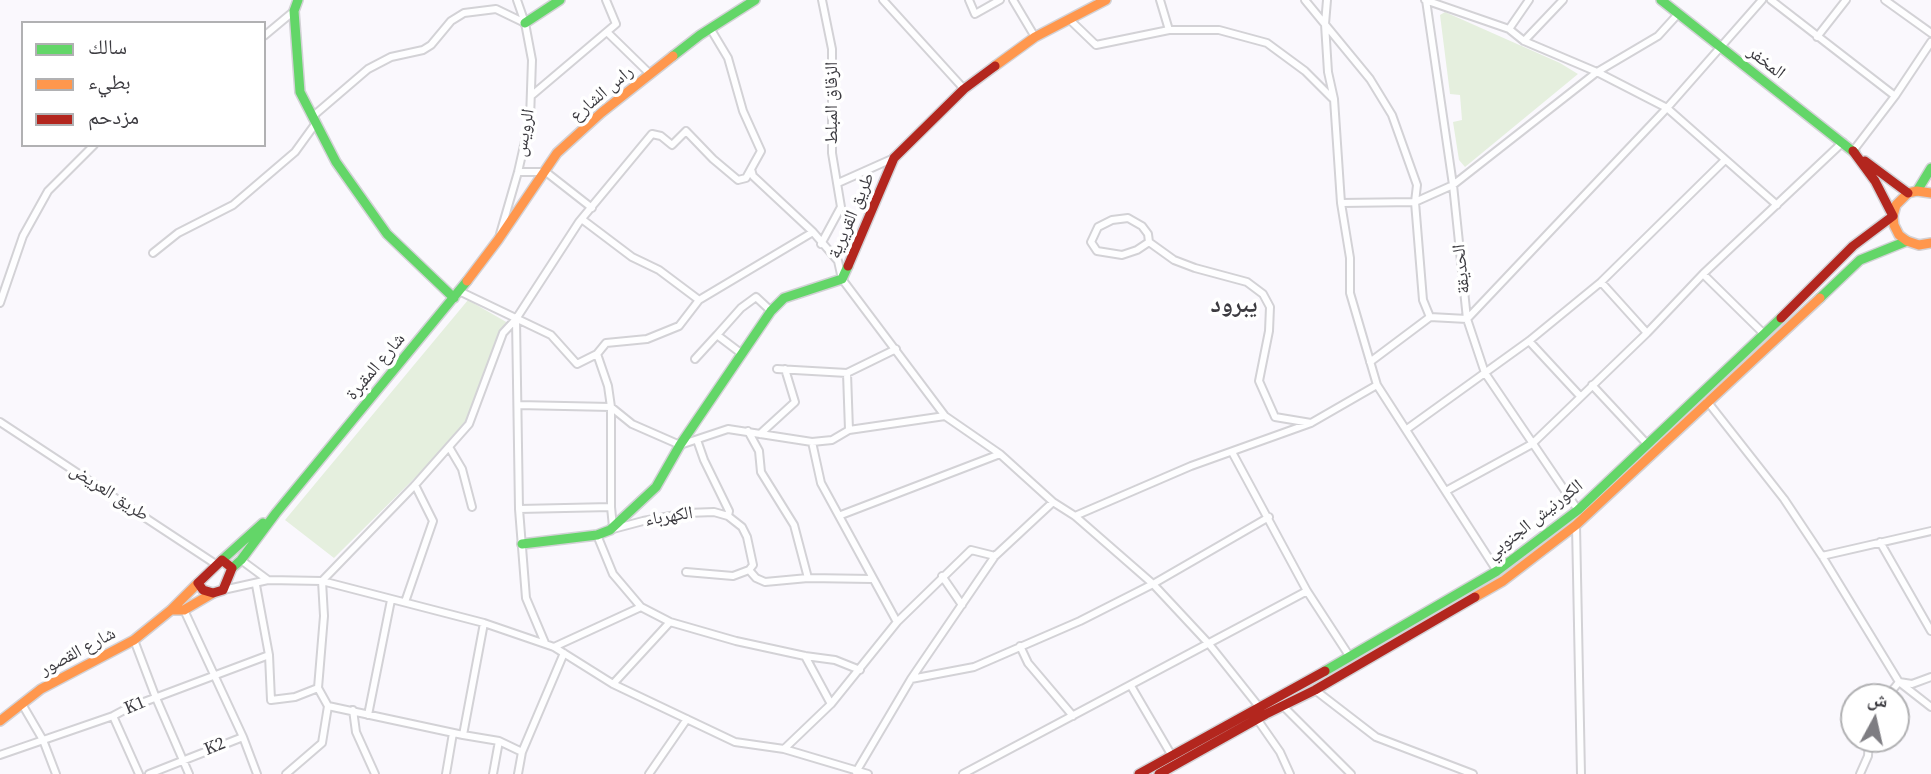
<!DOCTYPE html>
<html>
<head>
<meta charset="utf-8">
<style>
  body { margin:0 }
  #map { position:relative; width:1931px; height:774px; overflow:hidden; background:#faf8fd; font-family:"Source Serif 4","Noto Naskh Arabic",serif }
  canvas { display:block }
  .legend { position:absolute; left:21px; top:21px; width:245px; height:126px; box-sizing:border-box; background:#fff; border:2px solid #b1b1b3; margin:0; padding:9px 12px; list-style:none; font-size:21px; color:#3c3b40 }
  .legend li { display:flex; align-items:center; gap:14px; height:35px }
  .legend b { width:35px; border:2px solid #b1b1b3 }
  .north { position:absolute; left:1840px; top:683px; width:70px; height:70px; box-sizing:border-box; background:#fff; border:2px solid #b1b1b3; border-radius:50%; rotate:8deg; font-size:19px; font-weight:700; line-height:28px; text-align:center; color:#3c3b40 }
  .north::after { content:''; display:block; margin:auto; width:24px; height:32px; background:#7e7d82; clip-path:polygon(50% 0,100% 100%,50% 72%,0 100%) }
</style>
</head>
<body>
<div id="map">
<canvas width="1931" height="774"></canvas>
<ul class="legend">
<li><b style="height:9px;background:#63d668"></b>سالك</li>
<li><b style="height:9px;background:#ff974d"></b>بطيء</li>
<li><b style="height:9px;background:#b3261e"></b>مزدحم</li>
</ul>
<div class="north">ش</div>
</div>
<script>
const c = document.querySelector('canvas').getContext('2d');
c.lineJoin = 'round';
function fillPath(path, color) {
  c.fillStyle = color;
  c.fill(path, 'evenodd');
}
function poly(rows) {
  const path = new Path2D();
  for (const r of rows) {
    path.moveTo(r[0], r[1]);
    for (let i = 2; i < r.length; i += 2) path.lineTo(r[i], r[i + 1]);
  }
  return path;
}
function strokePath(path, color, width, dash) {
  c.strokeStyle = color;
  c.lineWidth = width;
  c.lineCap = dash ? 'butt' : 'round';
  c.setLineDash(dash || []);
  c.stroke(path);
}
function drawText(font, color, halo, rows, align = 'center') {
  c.font = font + ' "Source Serif 4","Noto Naskh Arabic",serif';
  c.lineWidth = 7;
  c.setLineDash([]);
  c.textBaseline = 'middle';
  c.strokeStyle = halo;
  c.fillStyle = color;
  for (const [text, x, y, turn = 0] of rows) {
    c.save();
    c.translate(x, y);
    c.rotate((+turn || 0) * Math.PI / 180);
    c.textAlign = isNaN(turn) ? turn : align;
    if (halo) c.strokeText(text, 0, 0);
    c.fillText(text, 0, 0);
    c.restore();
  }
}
const green = poly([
  [1445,12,1560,63,1578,74,1465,167,1459,160,1453,122,1462,120,1460,95,1450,94,1440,15],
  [468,300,508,323,473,416,463,430,334,558,285,520]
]);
const street = poly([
  [883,0,964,89],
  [969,0,975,14,1000,0],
  [1013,0,1035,37],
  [1160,0,1169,30,1219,30,1267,43,1305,71,1332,98],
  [1305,0,1370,79,1392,115,1417,185,1415,202,1423,300,1430,317],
  [1327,0,1325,24,1328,72,1334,99,1341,203,1350,258,1350,293,1377,385,1497,571],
  [1425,0,1509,29,1524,41,1597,72,1667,108,1777,205],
  [1426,0,1453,185,1467,319,1485,373,1578,510],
  [1771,0,1895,96],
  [1885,0,1931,33],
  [1069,19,1096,45,1169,30],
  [1509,29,1529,0],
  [607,32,650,74],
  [264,36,294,11],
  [1817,37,1846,0],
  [1524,41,1563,0],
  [531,96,616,24,606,0],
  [312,117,368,69,391,57,423,50,431,45,451,21,464,13,496,9,525,23],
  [1853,151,1895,96,1931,42],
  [751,169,753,176,813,232,838,261,842,279,945,416,1000,454,1053,502,1075,516,1153,584,1209,644,1260,708],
  [518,172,546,172,592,208],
  [838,183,894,158],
  [1341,203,1415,202,1453,185,1597,72,1658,36,1678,14],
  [583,220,632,257,659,270,699,300],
  [500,234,518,172,530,119,532,60,525,23,517,0],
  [1149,242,1137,250,1122,255,1097,251,1091,242,1098,227,1112,220,1128,218,1142,226,1148,234,1149,242,1174,260,1195,268,1247,282,1263,294,1270,307,1269,331,1259,381,1275,417,1311,423],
  [821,244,841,207,832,153,832,49,822,0],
  [153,253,178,233,233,205,295,152,316,123],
  [1703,274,1764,334],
  [1601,282,1647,333],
  [459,291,551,335,577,364,597,354,606,343,647,339,679,326,699,300,813,232],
  [0,303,23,236,48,191,94,145],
  [516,319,503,333,469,424,415,485,322,581,324,616,318,688,328,706,463,735,499,741,522,752],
  [1529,341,1580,396],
  [597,354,608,386,611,407,611,507,613,527],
  [742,354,717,335,741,308,756,297,771,311],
  [695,359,717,335],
  [1370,362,1430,317,1467,319,1667,108,1762,0],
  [777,369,847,373,896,349],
  [847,373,849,430],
  [1592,385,1647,444],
  [1707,401,1784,499,1822,556,1899,682,1931,707],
  [518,405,611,407,632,424,680,445,728,429,812,442,832,440,849,430,945,416],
  [0,422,217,565],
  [1407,429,1529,341,1601,282,1725,160],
  [748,431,759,451,761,472,794,525,808,578],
  [760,434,795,402,785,369],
  [697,440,704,460,729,511,728,516],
  [812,442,821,483,897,622],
  [449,447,462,469,472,507],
  [1232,452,1307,591,1350,657],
  [1446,491,1532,444,1647,333,1703,274,1843,142],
  [519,509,611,507],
  [841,515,1000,454],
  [1075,516,1191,466,1311,423,1377,385],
  [1576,525,1581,774],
  [613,529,643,521,687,513,714,512,728,516,742,527,747,537,753,565,749,570,733,576,686,572],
  [597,535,613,574,641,607,670,622,736,641,805,656,835,660,860,670],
  [1880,542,1931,631],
  [1822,556,1931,531],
  [241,560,268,580],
  [749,570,756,578,765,582,808,578,872,579],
  [942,576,962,605],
  [256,585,269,655,271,700,295,697,318,688],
  [223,590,268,580,322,581,484,623,554,647,613,684,735,742,784,749,868,774],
  [405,602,433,521,415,485],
  [184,610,243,737,257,774],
  [134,640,156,698,189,774],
  [545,643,526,598,519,509,516,319,579,222,652,134,661,136,672,145,686,131,713,159,738,180,746,178,761,151,743,111,728,58,710,28],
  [1020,646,1028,663,1073,716],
  [554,647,641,607],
  [805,656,831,704],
  [911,679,974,667,1080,621,1153,584,1269,517],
  [613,684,670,622],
  [1131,686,1172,756],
  [1315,690,1376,737,1473,774],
  [1887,697,1899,682,1912,684,1931,677],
  [22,704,43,740,56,774],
  [1283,706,1351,774],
  [353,710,356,732,375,774],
  [368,715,391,600],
  [113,716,139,774],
  [1257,719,1280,752,1290,774],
  [463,735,484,623],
  [784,749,831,704,897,622,971,550,995,556],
  [0,755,113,716,128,708,269,655],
  [856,772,911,679,995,556,1053,502],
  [149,774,243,737],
  [286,774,322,743,328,706],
  [446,774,453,733],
  [493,774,499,741],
  [518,774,522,752,564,653],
  [649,774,687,719],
  [963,774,1307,591],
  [1860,774,1868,756,1869,739]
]);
const fast = poly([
  [298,0,294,11,300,92,336,162,387,234,454,298],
  [1661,0,1855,153],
  [525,23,560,0],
  [673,56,700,35,755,0],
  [1917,191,1931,168],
  [1820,298,1860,260,1907,241],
  [522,544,597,535,610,530,656,487,680,445,771,311,784,298,842,279,848,266],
  [222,560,263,523],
  [232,568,241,560,276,513,467,281],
  [1325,671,1497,571,1578,510,1781,318]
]);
const slow = poly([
  [995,66,1035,37,1106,0],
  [1931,193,1917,191,1908,193,1896,205,1893,216,1894,225,1899,235,1907,241,1919,245,1931,243],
  [467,281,498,240,557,153,601,113,673,56],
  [1475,597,1503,581,1576,525,1820,298],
  [171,610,184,610,213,593],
  [0,721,41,689,134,640,171,610,198,583]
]);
const jam = poly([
  [1865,161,1908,193],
  [848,266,894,158,964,89,995,66],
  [1781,318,1853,246,1893,216,1875,181,1853,151],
  [222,560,232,568,223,590,213,593,203,590,198,583,222,560],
  [1139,774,1325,671],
  [1159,774,1266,714,1315,690,1475,597]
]);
const streetNames = [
  ["المخفر",1766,63,38],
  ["راس الشارع",602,94,-40],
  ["الزقاق المبلط",832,103,-90],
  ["الرويس",525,133,-80],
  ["طريق القريرية",852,216,-67],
  ["الحديقة",1462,269,-96],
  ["شارع المقبرة",376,367,-50],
  ["طريق العريض",109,493,33],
  ["الكهرباء",669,517,-9],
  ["الكورنيش الجنوبي",1535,520,-38],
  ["شارع القصور",78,652,-28],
  ["K1",135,706,-23],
  ["K2",215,747,-22]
];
const districtNames = [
  ["يبرود",1234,306]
];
fillPath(green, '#e5efde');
strokePath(street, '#d3d2d6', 10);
strokePath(fast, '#d3d2d6', 12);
strokePath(slow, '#d3d2d6', 12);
strokePath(jam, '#d3d2d6', 12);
strokePath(street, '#fefeff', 6);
strokePath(fast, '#63d668', 9);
strokePath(slow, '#ff974d', 9);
strokePath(jam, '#b3261e', 9);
drawText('18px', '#3c3b40', '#fff', streetNames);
drawText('bold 24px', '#3c3b40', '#fff', districtNames);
</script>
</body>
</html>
